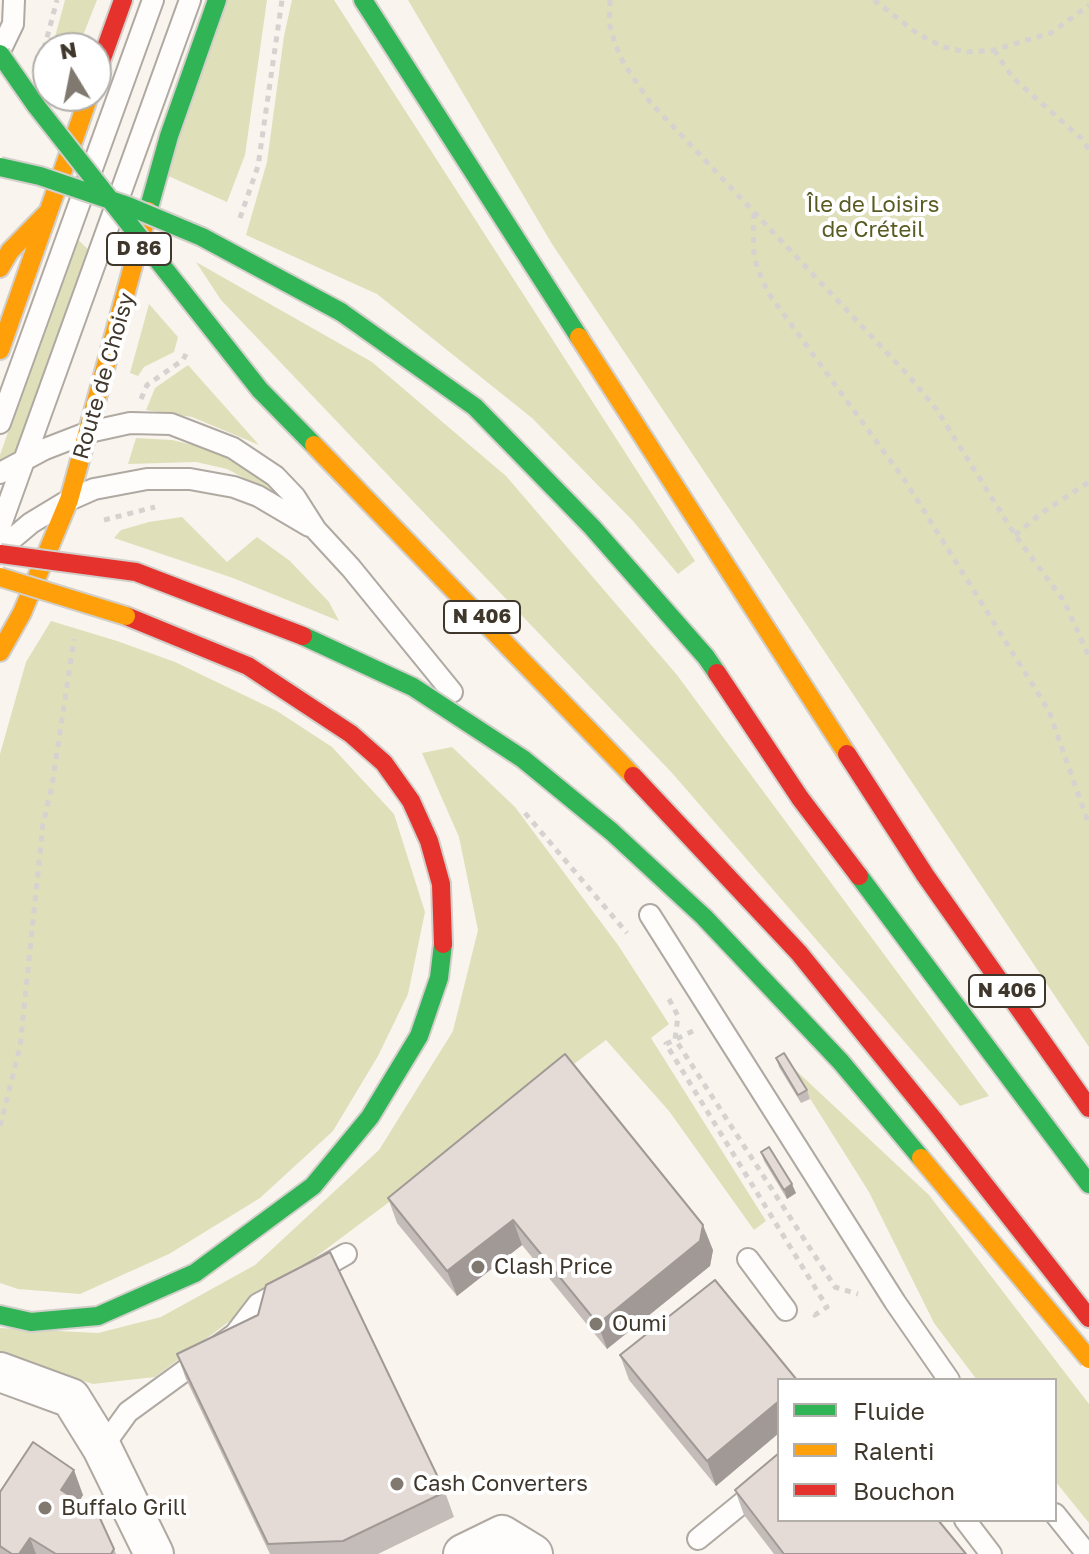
<!DOCTYPE html>
<html>
<head>
<meta charset="utf-8">
<style>
  body { margin:0 }
  #map { position:relative; width:1089px; height:1554px; overflow:hidden; background:#f9f4ee; font-family:"Golos Text",sans-serif }
  canvas { display:block }
  .legend { position:absolute; left:777px; top:1378px; width:280px; height:144px; box-sizing:border-box; background:#fff; border:2px solid #b2afab; margin:0; padding:10px 14px; list-style:none; font-size:24px; color:#3f372c }
  .legend li { display:flex; align-items:center; gap:16px; height:40px }
  .legend b { width:40px; border:2px solid #b2afab }
  .north { position:absolute; left:32px; top:32px; width:80px; height:80px; box-sizing:border-box; background:#fff; border:2px solid #b2afab; border-radius:50%; rotate:350deg; font-size:22px; font-weight:700; line-height:32px; text-align:center; color:#3f372c }
  .north::after { content:''; display:block; margin:auto; width:28px; height:36px; background:#807970; clip-path:polygon(50% 0,100% 100%,50% 72%,0 100%) }
</style>
</head>
<body>
<div id="map">
<canvas width="1089" height="1554"></canvas>
<ul class="legend">
<li><b style="height:10px;background:#30b455"></b>Fluide</li>
<li><b style="height:10px;background:#ff9f0a"></b>Ralenti</li>
<li><b style="height:10px;background:#e5322d"></b>Bouchon</li>
</ul>
<div class="north">N</div>
</div>
<script>
const c = document.querySelector('canvas').getContext('2d');
c.lineJoin = 'round';
function fillPath(path, color) {
  c.fillStyle = color;
  c.fill(path, 'evenodd');
}
function poly(rows) {
  const path = new Path2D();
  for (const r of rows) {
    path.moveTo(r[0], r[1]);
    for (let i = 2; i < r.length; i += 2) path.lineTo(r[i], r[i + 1]);
  }
  return path;
}
function strokePath(path, color, width, dash) {
  c.strokeStyle = color;
  c.lineWidth = width;
  c.lineCap = dash ? 'butt' : 'round';
  c.setLineDash(dash || []);
  c.stroke(path);
}
function drawText(font, color, halo, rows, align = 'center') {
  c.font = font + ' "Golos Text",sans-serif';
  c.lineWidth = 8;
  c.setLineDash([]);
  c.textBaseline = 'middle';
  c.strokeStyle = halo;
  c.fillStyle = color;
  for (const [text, x, y, turn = 0] of rows) {
    c.save();
    c.translate(x, y);
    c.rotate((+turn || 0) * Math.PI / 180);
    c.textAlign = isNaN(turn) ? turn : align;
    if (halo) c.strokeText(text, 0, 0);
    c.fillText(text, 0, 0);
    c.restore();
  }
}
const green = poly([
  [65,0,97,0,78,48,52,48],
  [226,0,267,0,245,155,227,202,166,175],
  [292,0,334,0,695,561,678,574,633,521,532,418,377,294,246,235,267,162,284,36],
  [408,0,1089,0,1089,1047,552,244],
  [76,238,90,251,18,451,0,462,0,455],
  [196,262,372,362,506,476,677,675,989,1096,960,1106,673,774,221,300],
  [149,304,178,337,174,352,144,367,138,376,130,373],
  [188,365,259,445,192,417,146,410,155,388],
  [136,438,172,440,214,450,234,460,276,489,273,493,227,469,196,462,128,464],
  [182,517,227,562,257,537,290,561,329,602,339,621,233,578,114,538,121,530,149,522],
  [51,621,117,641,175,662,277,711,332,747,394,814,425,912,408,994,378,1056,333,1131,260,1198,169,1254,80,1294,18,1289,0,1283,0,754,26,662],
  [452,747,515,807,618,945,669,1024,651,1038,766,1221,754,1230,669,1111,606,1040,155,1377,93,1384,0,1355,0,1328,98,1333,161,1317,255,1265,379,1150,453,1031,478,930,459,837,422,753],
  [787,1062,929,1195,1089,1404,1089,1523,1055,1481,1055,1380,977,1380,934,1323,869,1192]
]);
const path = poly([
  [610,0,609,22,615,44,624,64,650,102,908,375,937,410,1015,535,1064,601,1089,657],
  [874,0,918,34,943,47,967,52,994,50,1051,33,1089,5],
  [44,49,57,0],
  [994,50,1013,78,1081,138,1089,150],
  [754,213,753,248,757,268,769,294,906,482,1049,711,1089,825],
  [240,218,258,166,282,0],
  [141,399,147,385,183,360,186,354],
  [104,520,155,507],
  [1015,535,1043,512,1089,482],
  [525,813,627,933],
  [669,999,678,1016,675,1039,835,1287,858,1294],
  [693,1031,666,1044,827,1307,815,1315,812,1310],
  [0,1126,20,1047,43,824,52,786,74,639]
]);
const lane = poly([
  [0,51,13,24,14,0],
  [0,423,153,0],
  [0,473,45,449,89,432,130,423,171,424,233,448,275,476,295,497,316,530,351,568,452,692],
  [0,527,190,0],
  [0,549,31,523,69,500,94,489,147,479,190,479,234,487,258,496,309,526],
  [650,915,895,1302,949,1380],
  [748,1259,786,1310],
  [311,1274,346,1254],
  [102,1448,128,1412,235,1334,258,1304,284,1290],
  [1055,1514,1087,1554],
  [965,1520,991,1554],
  [698,1539,779,1473]
]);
const street = poly([
  [0,1372,71,1398,102,1448,154,1554],
  [463,1554,502,1535,533,1554]
]);
const fast = poly([
  [363,0,579,337],
  [148,211,169,136,217,0],
  [341,312,475,407,592,527,706,657,717,673],
  [859,876,1089,1184],
  [0,1315,31,1322,98,1316,195,1273,313,1186,370,1117,419,1036,439,978,443,944]
]);
const slow = poly([
  [0,268,10,251,46,214],
  [579,337,847,754],
  [0,350,89,96],
  [0,652,22,613,69,500,148,211]
]);
const jam = poly([
  [96,75,123,0],
  [126,616,248,666,351,734,384,763,411,801,429,841,441,884,443,944],
  [717,673,800,798,859,876],
  [847,754,925,875,1089,1108],
  [934,1120,1089,1318]
]);
const fastBridge = poly([
  [0,54,37,107,260,390,314,445],
  [0,167,40,176,128,206,202,237,341,312],
  [303,636,413,687,523,759,612,832,704,917,841,1062,921,1158]
]);
const slowBridge = poly([
  [314,445,633,776],
  [0,577,126,616],
  [921,1158,1089,1359]
]);
const jamBridge = poly([
  [0,554,136,572,303,636],
  [633,776,799,953,934,1120]
]);
const wall = poly([
  [776,1058,807,1090,810,1099,801,1103,779,1067],
  [761,1152,796,1193,787,1199,764,1161],
  [388,1198,713,1250,710,1266,607,1349,522,1245,457,1296,397,1223],
  [177,1354,445,1492,454,1517,378,1554,270,1554,186,1379],
  [620,1355,779,1380,779,1433,716,1486,629,1380],
  [735,1490,966,1554,774,1554,744,1515],
  [0,1492,83,1495,79,1502,114,1549,116,1554,0,1554]
]);
const shadedWall = poly([
  [792,1184,796,1193,787,1199,784,1190],
  [513,1220,522,1245,457,1296,447,1271],
  [703,1225,713,1250,710,1266,607,1349,598,1324],
  [779,1401,779,1433,716,1486,707,1461],
  [74,1470,83,1495,70,1515,61,1490],
  [30,1538,36,1554,19,1554]
]);
const building = poly([
  [784,1053,807,1090,798,1095,776,1058,784,1053],
  [565,1054,703,1225,700,1241,598,1324,513,1220,447,1271,388,1198,565,1054],
  [769,1147,792,1184,784,1190,761,1152,769,1147],
  [330,1252,445,1492,343,1541,268,1544,177,1354,258,1315,266,1285,330,1252],
  [715,1280,797,1380,779,1380,779,1401,707,1461,620,1355,715,1280],
  [33,1442,74,1470,61,1490,98,1514,114,1549,111,1554,56,1554,30,1538,19,1554,12,1554,0,1546,0,1492,33,1442],
  [779,1453,779,1520,938,1520,966,1554,784,1554,735,1490,779,1453]
]);
const markers = [
  [478,1267,8,"#807970"],
  [596,1324,8,"#807970"],
  [397,1484,8,"#807970"],
  [45,1508,8,"#807970"]
];
const shields = [
  [139,249,64],
  [482,617,76],
  [1007,991,76]
];
const shieldNames = [
  ["D 86",139,249],
  ["N 406",482,617],
  ["N 406",1007,991]
];
const parkNames = [
  ["Île de Loisirs",873,205],
  ["de Créteil",873,230]
];
const streetNames = [
  ["Route de Choisy",104,376,-74]
];
const poiNames = [
  ["Clash Price",494,1267],
  ["Oumi",612,1324],
  ["Cash Converters",413,1484],
  ["Buffalo Grill",61,1508]
];
fillPath(green, '#dfe0ba');
strokePath(lane, '#afa9a2', 24);
strokePath(street, '#afa9a2', 42);
strokePath(fast, '#d2cfca', 22);
strokePath(slow, '#d2cfca', 22);
strokePath(jam, '#d2cfca', 22);
strokePath(path, '#d5d2cf', 5, [6, 6]);
strokePath(lane, '#fefdfc', 20);
strokePath(street, '#fefdfc', 38);
strokePath(fast, '#30b455', 18);
strokePath(slow, '#ff9f0a', 18);
strokePath(jam, '#e5322d', 18);
strokePath(fastBridge, '#d2cfca', 22, []);
strokePath(slowBridge, '#d2cfca', 22, []);
strokePath(jamBridge, '#d2cfca', 22, []);
strokePath(fastBridge, '#30b455', 18);
strokePath(slowBridge, '#ff9f0a', 18);
strokePath(jamBridge, '#e5322d', 18);
fillPath(wall, '#c4bcb8');
fillPath(shadedWall, '#a09996');
fillPath(building, '#e4dbd6');
strokePath(building, '#a09996', 2);
for (const [x, y, r, color] of markers) {
  const dot = new Path2D();
  dot.arc(x, y, r, 0, 2 * Math.PI);
  c.fillStyle = color;
  c.fill(dot);
  strokePath(dot, '#fff', 3);
}
for (const [x, y, w] of shields) {
  const box = new Path2D();
  box.roundRect(x - w / 2, y - 16, w, 32, 6);
  c.fillStyle = '#fff';
  c.fill(box);
  strokePath(box, '#3f372c', 2);
}
drawText('bold 20px', '#3f372c', null, shieldNames);
drawText('22px', '#585c23', '#fff', parkNames);
drawText('22px', '#3f372c', '#fff', streetNames);
drawText('22px', '#3f372c', '#fff', poiNames, 'left');
</script>
</body>
</html>
